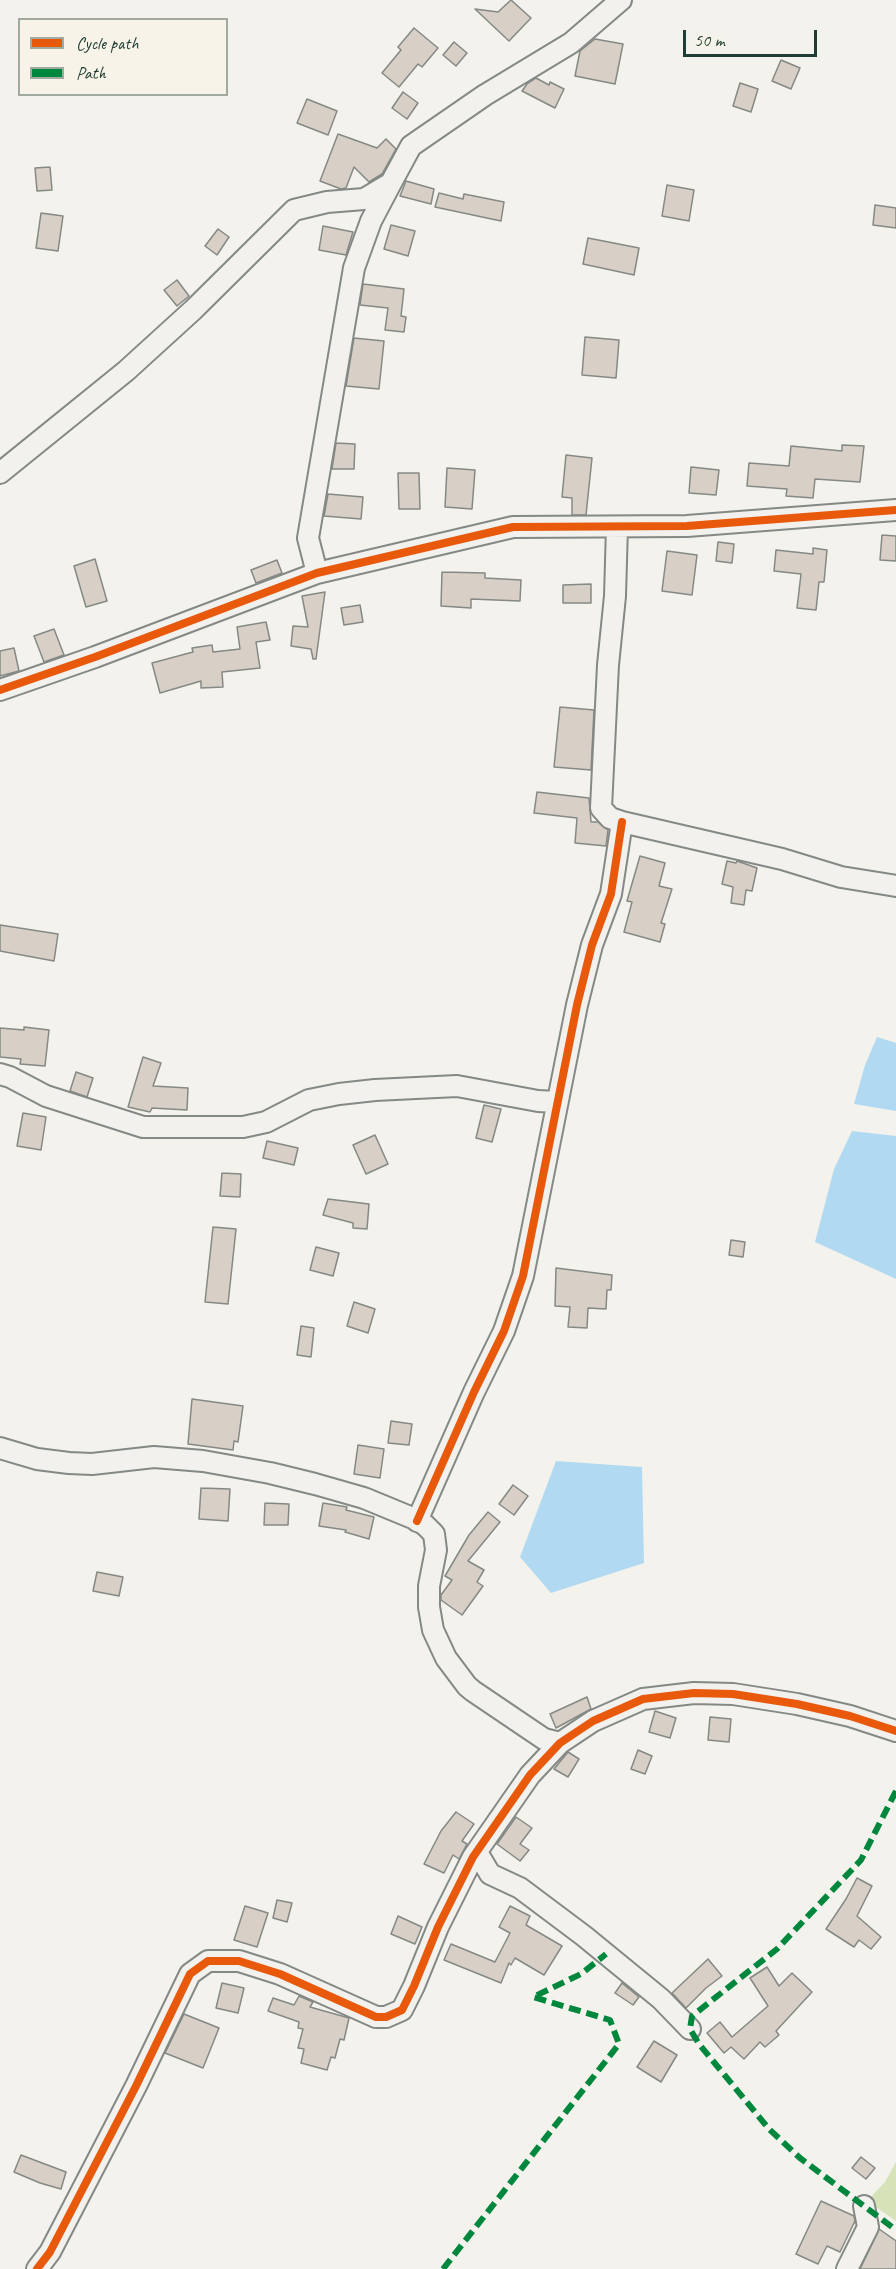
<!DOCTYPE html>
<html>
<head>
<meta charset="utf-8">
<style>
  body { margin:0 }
  #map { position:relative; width:896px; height:2269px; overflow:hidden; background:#f4f2ec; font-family:Caveat,sans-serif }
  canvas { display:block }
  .legend { position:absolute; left:18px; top:18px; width:210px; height:78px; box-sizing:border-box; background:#f7f3e8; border:2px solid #a1aaa0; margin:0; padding:8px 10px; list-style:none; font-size:18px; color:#1f3d34 }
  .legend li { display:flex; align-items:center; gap:12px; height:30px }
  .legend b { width:30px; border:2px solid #a1aaa0 }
  .scale { position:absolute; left:683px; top:30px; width:134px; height:27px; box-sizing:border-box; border:3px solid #1f3d34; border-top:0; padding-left:8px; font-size:18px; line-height:21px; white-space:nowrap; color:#1f3d34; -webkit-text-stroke:4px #f7f3e8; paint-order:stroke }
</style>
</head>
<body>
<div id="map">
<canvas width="896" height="2269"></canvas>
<ul class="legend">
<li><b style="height:8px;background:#e8590c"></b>Cycle path</li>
<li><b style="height:8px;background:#00873e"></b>Path</li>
</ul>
<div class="scale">50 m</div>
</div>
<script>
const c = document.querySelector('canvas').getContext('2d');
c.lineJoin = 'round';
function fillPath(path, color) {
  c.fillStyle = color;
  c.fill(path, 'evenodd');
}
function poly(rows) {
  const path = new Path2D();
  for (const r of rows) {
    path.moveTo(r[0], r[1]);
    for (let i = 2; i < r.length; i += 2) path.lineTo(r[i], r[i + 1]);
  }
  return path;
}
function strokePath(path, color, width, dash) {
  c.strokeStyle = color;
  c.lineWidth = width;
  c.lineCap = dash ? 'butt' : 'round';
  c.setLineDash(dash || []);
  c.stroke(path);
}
const green = poly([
  [896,2162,896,2221,867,2201,885,2182]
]);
const water = poly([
  [877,1037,896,1043,896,1111,854,1104,865,1065],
  [852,1131,896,1136,896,1279,815,1242,834,1169],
  [556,1461,642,1467,644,1563,551,1593,520,1557]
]);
const building = poly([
  [511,0,531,18,509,41,475,9,498,12,511,0],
  [414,28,438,48,422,67,418,64,399,87,382,73,401,50,398,47,414,28],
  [595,39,623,44,615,84,575,76,580,51,595,39],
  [454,42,467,53,456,66,443,55,454,42],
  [781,60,800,68,791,89,772,81,781,60],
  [536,78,549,85,550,82,564,89,555,108,522,91,527,84,536,78],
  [740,83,758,89,751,112,733,106,740,83],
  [403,92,418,103,407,119,392,108,403,92],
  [307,99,337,111,328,135,297,123,307,99],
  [338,134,377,148,386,139,396,149,382,174,369,182,354,167,346,188,341,189,320,181,338,134],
  [50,167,52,190,37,191,35,168,50,167],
  [406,181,434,189,431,204,400,196,406,181],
  [667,185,694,190,689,221,662,216,667,185],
  [439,193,463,199,464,194,504,202,501,221,435,207,439,193],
  [875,205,896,208,896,228,873,225,875,205],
  [41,213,63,216,58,251,36,248,41,213],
  [391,225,415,231,408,256,384,249,391,225],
  [323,226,353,232,346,255,319,250,323,226],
  [218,229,229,237,217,255,205,246,218,229],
  [588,238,639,248,634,275,583,264,588,238],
  [177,280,189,296,177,306,164,290,177,280],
  [363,284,404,289,401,316,406,317,404,332,385,330,388,308,360,305,363,284],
  [585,337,619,340,616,378,582,375,585,337],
  [354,338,384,341,379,389,346,386,354,338],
  [336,443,355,444,354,469,332,469,336,443],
  [842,445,864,446,860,482,815,479,813,498,786,496,787,489,747,486,749,463,789,466,791,446,842,451,842,445],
  [566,455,592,458,586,515,572,515,572,498,562,497,566,455],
  [691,467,719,470,716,495,689,493,691,467],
  [447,468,475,470,472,509,445,507,447,468],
  [398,473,419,473,420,509,399,509,398,473],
  [328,494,363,497,361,519,324,516,328,494],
  [882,535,896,536,896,561,880,560,882,535],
  [718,542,734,544,732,563,716,561,718,542],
  [813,548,827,550,824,582,819,582,816,610,797,608,801,574,774,571,776,550,813,554,813,548],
  [667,551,697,555,692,595,662,591,667,551],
  [95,559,107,601,86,607,74,566,95,559],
  [277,560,282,573,256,583,251,570,277,560],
  [442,572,485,573,485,578,521,580,520,601,471,599,471,608,441,606,442,572],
  [591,584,591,603,563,603,563,585,591,584],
  [325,592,316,659,313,659,311,649,291,646,293,626,308,627,302,596,325,592],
  [360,605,363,622,344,625,341,608,360,605],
  [266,622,270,640,256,642,260,668,222,672,223,687,201,688,201,681,160,693,152,663,193,652,192,648,212,645,213,652,240,649,237,627,266,622],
  [54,629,64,655,44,662,34,636,54,629],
  [14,648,19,671,0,676,0,651,14,648],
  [560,707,594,710,591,770,554,767,560,707],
  [537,792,589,798,591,822,598,822,608,830,606,846,575,843,577,818,534,813,537,792],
  [640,856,665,863,659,886,672,889,661,923,665,924,660,942,624,932,632,902,627,901,640,856],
  [727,861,736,863,737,861,757,868,752,891,746,890,744,905,731,903,733,887,722,884,727,861],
  [0,925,58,934,54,961,0,951,0,925],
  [24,1027,49,1030,45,1066,20,1064,21,1059,0,1057,0,1028,24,1030,24,1027],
  [143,1057,161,1063,153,1086,188,1088,187,1110,152,1108,150,1112,128,1107,143,1057],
  [76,1072,93,1078,87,1097,70,1091,76,1072],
  [484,1105,501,1109,492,1142,476,1138,484,1105],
  [23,1113,46,1117,41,1150,17,1146,23,1113],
  [375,1135,388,1164,366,1174,353,1145,375,1135],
  [267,1141,298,1148,294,1165,263,1158,267,1141],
  [222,1173,241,1174,240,1197,220,1196,222,1173],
  [328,1199,369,1204,367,1229,353,1228,353,1223,323,1215,328,1199],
  [213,1227,236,1229,228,1304,205,1302,213,1227],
  [731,1240,745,1242,743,1257,729,1255,731,1240],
  [316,1247,339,1253,333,1276,310,1270,316,1247],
  [556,1268,612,1275,611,1290,607,1290,606,1309,588,1308,587,1328,568,1327,570,1307,555,1306,556,1268],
  [354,1302,375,1309,368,1333,347,1326,354,1302],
  [301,1326,314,1328,311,1357,297,1355,301,1326],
  [192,1399,243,1406,238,1442,234,1441,233,1450,188,1444,192,1399],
  [391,1421,412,1424,409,1445,388,1443,391,1421],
  [358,1445,384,1449,380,1478,354,1474,358,1445],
  [513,1485,528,1496,514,1515,499,1504,513,1485],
  [201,1488,230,1489,228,1521,199,1519,201,1488],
  [265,1503,289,1504,288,1525,264,1525,265,1503],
  [323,1503,347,1507,346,1510,374,1517,369,1539,345,1532,346,1530,319,1526,323,1503],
  [488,1512,500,1522,468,1561,484,1570,477,1582,483,1586,462,1615,441,1600,441,1595,452,1580,445,1576,469,1535,488,1512],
  [97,1572,123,1577,119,1596,93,1591,97,1572],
  [587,1697,591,1709,556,1728,550,1714,587,1697],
  [655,1711,676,1718,670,1738,649,1732,655,1711],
  [710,1717,731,1719,729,1742,708,1740,710,1717],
  [638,1750,652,1756,645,1774,631,1769,638,1750],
  [568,1752,579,1759,568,1777,554,1769,568,1752],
  [456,1812,474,1824,462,1841,467,1844,459,1859,453,1855,444,1873,424,1864,441,1831,456,1812],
  [516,1817,532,1828,520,1844,529,1850,520,1861,497,1844,516,1817],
  [857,1878,872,1886,857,1916,881,1937,871,1949,859,1940,854,1947,826,1929,846,1899,857,1878],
  [277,1900,292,1903,287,1922,273,1918,277,1900],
  [245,1906,268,1913,257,1947,234,1940,245,1906],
  [510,1906,530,1916,526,1925,562,1946,544,1975,515,1958,511,1965,509,1963,501,1983,444,1960,451,1944,495,1962,510,1933,499,1927,510,1906],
  [398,1916,422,1927,415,1944,391,1934,398,1916],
  [708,1959,722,1976,706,1988,686,2008,672,1993,708,1959],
  [767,1967,779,1986,792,1973,812,1992,776,2031,779,2035,765,2047,760,2042,744,2059,731,2047,724,2053,707,2033,720,2022,732,2037,768,2006,750,1978,767,1967],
  [222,1983,244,1988,238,2013,216,2008,222,1983],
  [622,1983,639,1997,633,2005,615,1993,622,1983],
  [299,1996,313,2002,310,2007,349,2018,344,2040,340,2039,335,2058,331,2057,327,2070,301,2063,304,2049,298,2048,303,2029,298,2028,299,2022,268,2011,273,1998,294,2005,299,1996],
  [184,2014,219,2028,203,2068,165,2053,184,2014],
  [654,2041,677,2055,661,2082,637,2067,654,2041],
  [21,2155,66,2172,61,2189,40,2183,14,2172,21,2155],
  [861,2157,875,2168,866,2179,852,2168,861,2157],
  [821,2201,854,2216,855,2221,840,2252,827,2246,818,2264,796,2254,821,2201],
  [879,2229,896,2241,896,2269,860,2269,879,2229]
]);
const street = poly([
  [0,473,126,371,193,310,294,210,327,202,364,199,391,183],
  [617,527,615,596,608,665,601,808,610,818,622,822,782,859,841,877,896,886],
  [317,573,308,538,354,268,371,221,391,183,411,146,485,95,571,43,621,0],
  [0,690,95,657,317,573,513,527,687,526,896,510],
  [0,1074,10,1077,46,1096,143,1127,243,1127,266,1122,309,1100,339,1094,375,1090,457,1086,538,1101,557,1102],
  [0,1448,37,1459,69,1463,92,1464,154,1457,203,1461,270,1473,315,1484,364,1498,415,1519,425,1525,434,1534,436,1550,429,1586,429,1607,433,1630,446,1658,467,1686,473,1691,544,1739,560,1743],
  [417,1521,474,1392,504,1331,523,1276,577,1005,592,945,611,894,622,822],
  [477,1852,490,1874,520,1888,584,1936,661,1999,690,2029],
  [37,2269,50,2252,136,2086,190,1974,208,1961,239,1961,280,1974,376,2017,386,2017,402,2010,414,1986,438,1927,473,1857,530,1775,560,1743,593,1721,643,1699,694,1693,733,1694,797,1704,850,1716,896,1731],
  [847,2269,868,2227,864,2206]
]);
const quiet = poly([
  [896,1791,861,1860,777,1949,692,2016,690,2029,699,2044,769,2129,800,2158,896,2230],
  [443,2269,619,2044,610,2020,533,1997,581,1974,606,1954]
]);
const cycleway = poly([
  [0,690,95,657,317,573,513,527,687,526,896,510],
  [417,1521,474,1392,504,1331,523,1276,577,1005,592,945,611,894,622,822],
  [37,2269,50,2252,136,2086,190,1974,208,1961,239,1961,280,1974,376,2017,386,2017,402,2010,414,1986,438,1927,473,1857,530,1775,560,1743,593,1721,643,1699,694,1693,733,1694,797,1704,850,1716,896,1731]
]);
fillPath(green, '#d6e3b8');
fillPath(water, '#b1daf2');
fillPath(building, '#d8d0c6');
strokePath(building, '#848985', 1.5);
strokePath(street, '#848985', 24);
strokePath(street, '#f2f1ed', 20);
strokePath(quiet, '#00873e', 6, [12, 6]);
strokePath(cycleway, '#e8590c', 8);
</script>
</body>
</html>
